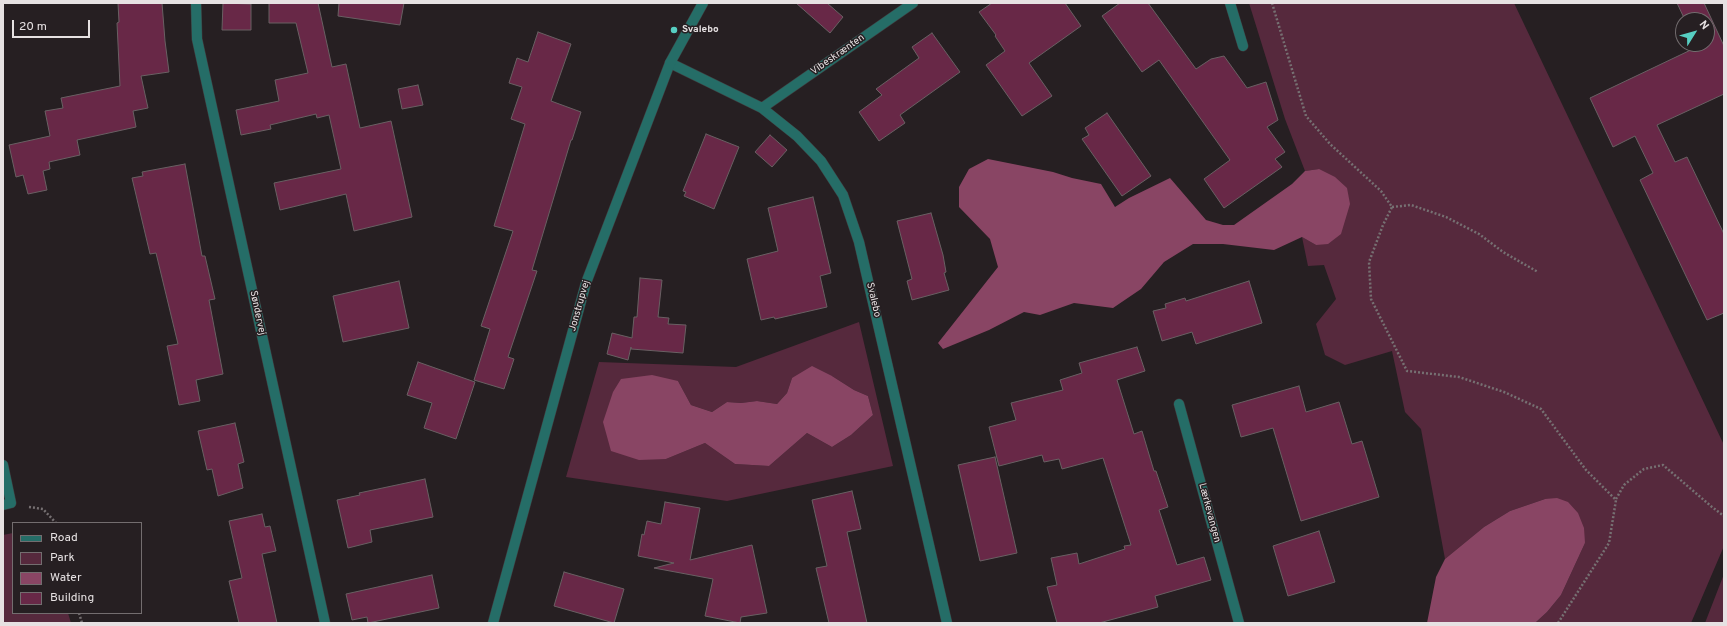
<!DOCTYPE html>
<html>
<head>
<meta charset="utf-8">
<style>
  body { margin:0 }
  #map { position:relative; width:1727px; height:626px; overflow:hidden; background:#261f22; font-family:Overpass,sans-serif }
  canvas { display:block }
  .frame { position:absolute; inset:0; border:4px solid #e6e1e2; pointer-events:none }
  .legend { position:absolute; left:12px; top:522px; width:130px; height:92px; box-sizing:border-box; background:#261f22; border:1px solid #736d6f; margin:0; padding:5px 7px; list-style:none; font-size:12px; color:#e6e1e2 }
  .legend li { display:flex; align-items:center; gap:8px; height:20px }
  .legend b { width:20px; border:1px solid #736d6f }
  .north { position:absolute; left:1675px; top:12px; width:40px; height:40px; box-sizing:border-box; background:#261f22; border:1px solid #736d6f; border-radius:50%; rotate:53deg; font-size:11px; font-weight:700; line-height:16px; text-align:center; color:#e6e1e2 }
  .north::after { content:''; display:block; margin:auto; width:14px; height:18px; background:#57cec2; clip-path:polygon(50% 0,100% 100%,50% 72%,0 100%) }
  .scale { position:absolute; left:12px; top:20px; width:78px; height:18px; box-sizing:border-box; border:2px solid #e6e1e2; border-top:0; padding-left:5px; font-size:12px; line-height:14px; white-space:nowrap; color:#e6e1e2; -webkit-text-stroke:3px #261f22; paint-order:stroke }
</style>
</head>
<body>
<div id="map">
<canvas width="1727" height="626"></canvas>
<div class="frame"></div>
<ul class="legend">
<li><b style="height:5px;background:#256d67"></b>Road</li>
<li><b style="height:11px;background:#56293d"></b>Park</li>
<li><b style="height:11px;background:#894564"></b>Water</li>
<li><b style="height:11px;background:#682847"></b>Building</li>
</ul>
<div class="north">N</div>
<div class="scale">20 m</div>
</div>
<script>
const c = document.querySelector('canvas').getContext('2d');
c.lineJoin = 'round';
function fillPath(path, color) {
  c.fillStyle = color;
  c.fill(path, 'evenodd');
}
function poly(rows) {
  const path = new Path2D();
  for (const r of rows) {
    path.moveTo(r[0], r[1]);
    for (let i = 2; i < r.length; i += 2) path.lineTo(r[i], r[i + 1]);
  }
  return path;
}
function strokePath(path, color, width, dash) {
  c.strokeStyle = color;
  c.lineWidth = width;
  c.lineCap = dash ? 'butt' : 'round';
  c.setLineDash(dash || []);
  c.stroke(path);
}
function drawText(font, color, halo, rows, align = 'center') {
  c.font = font + ' Overpass,sans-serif';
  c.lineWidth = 3;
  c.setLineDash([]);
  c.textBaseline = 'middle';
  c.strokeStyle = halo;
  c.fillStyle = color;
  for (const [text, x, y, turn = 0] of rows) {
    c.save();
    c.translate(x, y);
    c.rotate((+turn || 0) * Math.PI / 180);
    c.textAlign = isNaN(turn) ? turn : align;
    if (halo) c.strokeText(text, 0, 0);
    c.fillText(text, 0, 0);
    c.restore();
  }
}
const green = poly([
  [1249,3,1514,3,1724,445,1724,546,1691,623,1535,623,1547,612,1561,595,1585,543,1545,499,1510,511,1484,527,1445,559,1421,429,1405,412,1392,351,1345,365,1325,355,1316,324,1336,299,1324,265,1308,266,1302,237,1316,245,1319,169,1305,171,1285,119],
  [859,322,893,466,727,501,566,477,599,362,736,367],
  [832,376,854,390,868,396,873,415,851,435,832,447,807,433,769,466,735,464,705,443,666,459,678,381,691,405,712,412,727,402,741,403,757,401,777,404,787,393,792,378],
  [13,533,13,613,68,613,71,623,3,623,3,535],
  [1724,574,1724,623,1705,623]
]);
const water = poly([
  [988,159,1053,172,1072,178,1101,184,1115,207,1129,198,1170,178,1206,220,1223,225,1234,225,1292,184,1305,171,1319,169,1335,177,1347,188,1350,204,1341,234,1328,244,1316,245,1302,237,1274,250,1223,244,1193,244,1164,262,1141,289,1113,308,1074,303,1040,315,1024,312,989,330,943,349,938,343,998,267,990,239,959,207,959,187,969,169],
  [812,366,832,376,854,390,868,396,873,415,851,435,832,447,807,433,769,466,735,464,705,443,666,459,639,460,611,451,603,422,613,392,621,379,652,375,678,381,691,405,712,412,727,402,741,403,757,401,777,404,787,393,792,378],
  [1557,498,1568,502,1578,513,1584,528,1585,543,1561,595,1547,612,1535,623,1427,623,1436,577,1445,559,1484,527,1510,511,1545,499]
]);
const building = poly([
  [118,3,162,3,165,41,169,72,141,76,148,108,133,111,136,127,77,140,80,155,49,162,50,169,43,171,47,190,28,194,23,175,16,177,9,145,50,136,45,111,63,108,61,98,120,86,117,23,119,22,118,3],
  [223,3,251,4,251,30,222,30,223,3],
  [269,3,318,3,332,67,346,64,360,128,391,121,412,217,354,231,346,194,280,210,274,183,341,169,329,115,317,118,316,114,270,125,271,129,241,135,236,110,279,101,275,80,308,73,296,23,269,23,269,3],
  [339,3,404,3,400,25,338,16,339,3],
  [796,3,827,3,843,17,830,33,796,3],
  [992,3,1065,3,1081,26,1029,63,1052,96,1022,116,986,65,1005,51,995,36,996,35,979,12,992,3],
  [1120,3,1148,3,1196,69,1211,59,1224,56,1247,88,1266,82,1278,120,1267,127,1285,152,1275,159,1282,167,1224,208,1204,179,1230,160,1159,60,1142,72,1102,16,1120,3],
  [1677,3,1704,3,1724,46,1724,94,1657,125,1675,162,1687,157,1724,234,1724,313,1707,320,1640,180,1653,173,1635,136,1613,147,1590,98,1697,47,1696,44,1707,44,1707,20,1685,20,1677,3],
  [538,32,571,44,551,101,581,112,572,140,571,140,532,270,537,271,508,357,514,359,504,389,474,380,490,329,481,326,513,231,494,226,525,124,511,119,522,87,509,83,517,58,528,62,538,32],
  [932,33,960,72,900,115,905,123,879,141,859,112,882,95,876,89,919,58,912,47,932,33],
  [418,85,423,105,402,109,398,89,418,85],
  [1107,113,1151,176,1122,196,1082,139,1089,135,1085,128,1107,113],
  [706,134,739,147,714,209,684,196,686,192,683,191,706,134],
  [770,135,787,150,772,167,755,152,770,135],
  [185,164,202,256,205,256,215,299,209,300,223,374,196,380,200,401,179,405,167,346,178,344,156,253,150,254,132,178,143,176,142,172,185,164],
  [813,197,831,273,820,276,827,307,775,319,774,317,761,320,747,259,778,251,768,208,813,197],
  [931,213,943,255,946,272,944,273,949,290,912,300,907,281,912,279,897,221,931,213],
  [640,278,662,280,658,317,669,318,668,324,686,325,683,353,631,349,631,347,628,360,607,354,612,333,632,338,634,317,637,317,640,278],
  [399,281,409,328,343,342,333,296,399,281],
  [1249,281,1262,323,1196,344,1192,332,1162,341,1153,311,1166,308,1165,304,1185,298,1186,301,1249,281],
  [1137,347,1145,371,1117,380,1134,434,1142,431,1154,471,1156,471,1168,507,1159,510,1177,565,1204,557,1211,580,1155,596,1158,607,1099,623,1057,623,1047,587,1057,585,1051,558,1077,553,1079,564,1125,549,1124,546,1131,545,1103,458,1062,469,1059,459,1044,462,1042,455,999,466,989,427,1016,420,1011,403,1063,390,1060,380,1082,373,1079,363,1137,347],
  [418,362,475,382,456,439,424,428,432,403,407,395,418,362],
  [1299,386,1306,412,1339,402,1352,444,1362,441,1379,497,1301,521,1273,428,1241,437,1232,405,1299,386],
  [235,423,244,462,238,464,243,488,218,496,212,469,207,470,198,431,235,423],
  [995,457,1017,553,980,561,958,465,995,457],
  [425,479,433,517,370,530,372,542,348,548,337,500,360,495,359,493,425,479],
  [852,491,861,529,847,532,867,623,829,623,816,568,827,566,812,500,852,491],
  [665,502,700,508,690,560,752,545,767,613,741,617,740,623,705,616,713,579,654,568,674,563,638,556,642,534,644,535,647,521,661,524,665,502],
  [262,514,265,527,270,526,276,551,262,554,277,623,239,623,229,581,242,578,229,521,262,514],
  [1319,531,1335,582,1288,596,1273,546,1319,531],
  [564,572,624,589,614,623,554,606,564,572],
  [432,575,439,608,368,623,367,617,352,620,346,594,432,575]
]);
const path = poly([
  [1272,3,1306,116,1330,144,1381,191,1392,207,1383,225,1369,262,1371,299,1407,371,1459,377,1504,392,1541,409,1586,470,1616,500,1609,543,1558,623],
  [1392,207,1411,205,1446,217,1479,234,1503,252,1538,272],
  [1616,499,1624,485,1644,469,1663,465,1712,507,1724,516],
  [29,507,43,509,56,523],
  [79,613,82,623]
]);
const minor = poly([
  [196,3,197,39,325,623],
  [1230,3,1243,46],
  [670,63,762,108,797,136,821,161,843,195,859,242,947,623],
  [762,108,913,3],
  [1179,404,1239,623],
  [3,465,11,503,3,505]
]);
const tertiary = poly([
  [493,623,586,283,670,63,703,3]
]);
const markers = [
  [674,30,4,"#57cec2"]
];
const poiNames = [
  ["Svalebo",682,30]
];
const streetNames = [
  ["Vibeskrænten",838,55,-35],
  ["Svalebo",873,300,77],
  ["Jonstrupvej",580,306,-74],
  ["Søndervej",257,313,78],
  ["Lærkevangen",1209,513,75]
];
fillPath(green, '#56293d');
fillPath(water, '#894564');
fillPath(building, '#682847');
strokePath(building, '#696063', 1);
strokePath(minor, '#413a3d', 11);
strokePath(tertiary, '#413a3d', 11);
strokePath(path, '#767072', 2.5, [2, 2]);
strokePath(minor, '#256d67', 10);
strokePath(tertiary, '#256d67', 10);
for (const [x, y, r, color] of markers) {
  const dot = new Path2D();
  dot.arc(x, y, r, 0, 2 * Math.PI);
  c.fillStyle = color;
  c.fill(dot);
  strokePath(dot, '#261f22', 1.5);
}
drawText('bold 10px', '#e6e1e2', '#261f22', poiNames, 'left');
drawText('10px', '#e6e1e2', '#261f22', streetNames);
</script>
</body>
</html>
